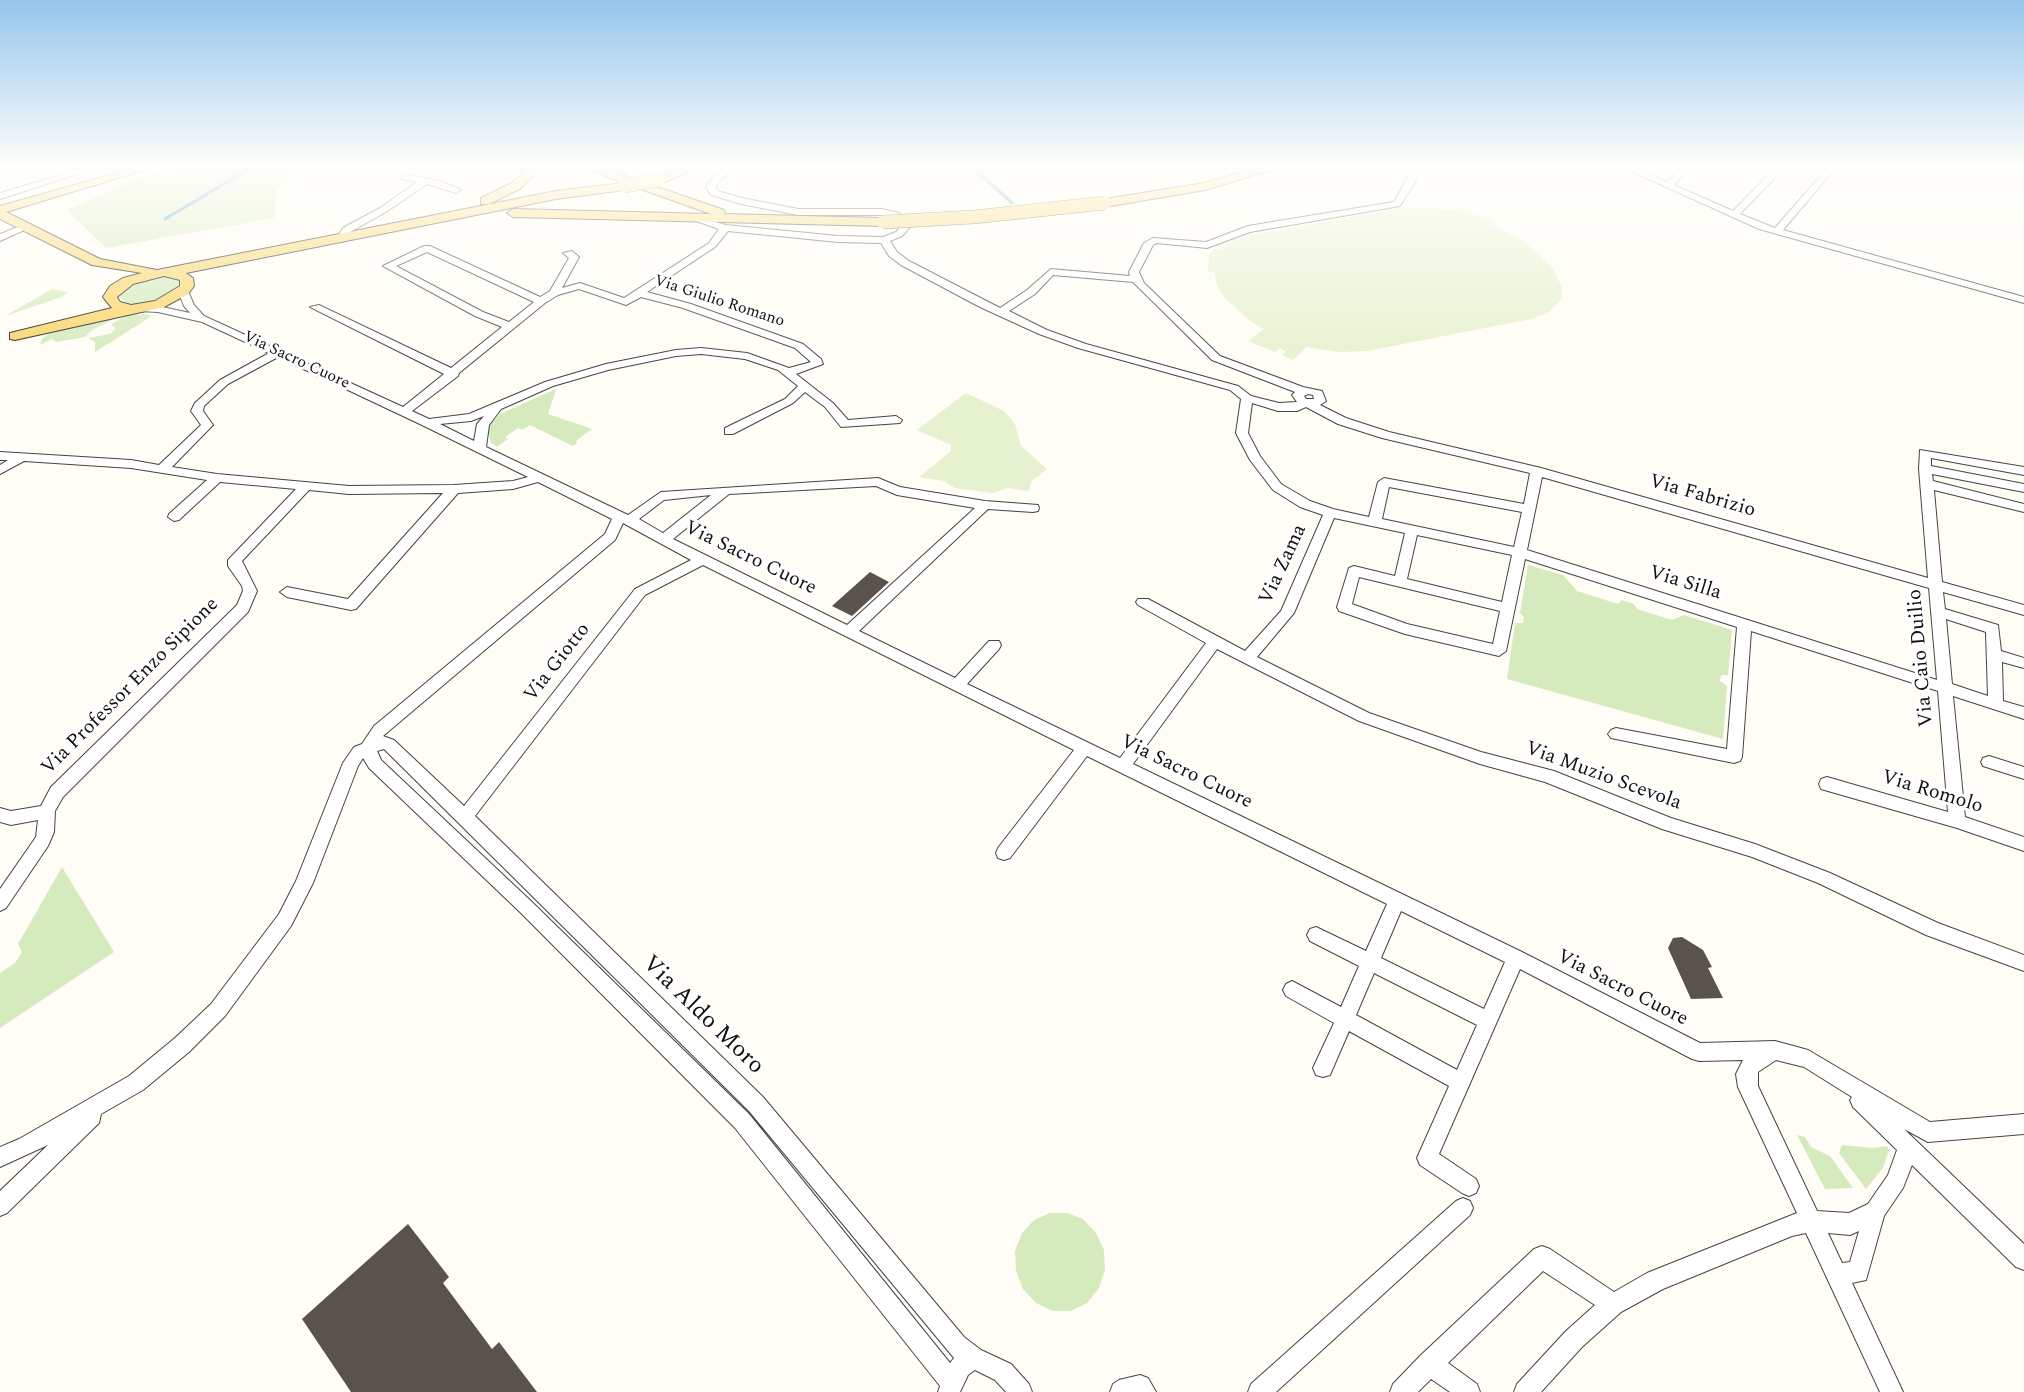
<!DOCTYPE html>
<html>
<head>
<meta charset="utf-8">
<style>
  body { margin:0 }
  canvas { display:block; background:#fffdf5 }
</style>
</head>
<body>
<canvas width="2024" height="1392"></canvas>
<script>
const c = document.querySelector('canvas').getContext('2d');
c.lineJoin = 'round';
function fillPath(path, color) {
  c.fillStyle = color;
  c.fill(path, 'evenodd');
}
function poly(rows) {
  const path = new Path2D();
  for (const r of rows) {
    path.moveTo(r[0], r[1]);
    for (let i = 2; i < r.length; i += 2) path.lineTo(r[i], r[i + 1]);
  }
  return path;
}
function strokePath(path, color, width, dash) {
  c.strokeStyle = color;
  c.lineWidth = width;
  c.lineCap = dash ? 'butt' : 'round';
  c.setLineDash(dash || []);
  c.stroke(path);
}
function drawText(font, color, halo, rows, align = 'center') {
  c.font = font + ' Spectral,serif';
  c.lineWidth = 6;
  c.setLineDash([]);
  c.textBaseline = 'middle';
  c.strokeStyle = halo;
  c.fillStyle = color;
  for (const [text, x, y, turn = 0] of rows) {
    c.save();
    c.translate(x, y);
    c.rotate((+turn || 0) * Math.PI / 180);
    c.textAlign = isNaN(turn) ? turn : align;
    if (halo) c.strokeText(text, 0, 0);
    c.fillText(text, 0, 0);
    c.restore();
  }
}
const green = poly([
  [184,166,303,166,276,191,274,218,106,248,67,210,151,173],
  [962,166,978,166,1020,208],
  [168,275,179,279,179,287,156,301,134,304,126,303,119,296,132,283],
  [52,289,68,292,62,297,5,316],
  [148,314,152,316,95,352,95,342,88,338,110,334,116,329,111,324,127,315],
  [122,315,92,330,85,337,56,342,52,339,40,345,42,339,50,333],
  [556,389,548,414,592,429,577,440,576,444,573,446,530,425,522,430,518,428,505,437,508,439,497,447,491,443,488,431,491,423,500,414],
  [1528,565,1563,575,1577,591,1618,604,1622,600,1634,604,1637,609,1672,620,1684,615,1732,630,1728,675,1721,675,1720,681,1727,686,1723,739,1507,679,1515,623,1523,623,1524,617,1520,613],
  [62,867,114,952,0,1028,0,973,15,963,22,952,18,944],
  [1797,1135,1805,1137,1811,1147,1830,1156,1853,1188,1825,1189],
  [1842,1145,1873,1148,1887,1146,1889,1150,1883,1168,1866,1189,1839,1153],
  [1050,1213,1067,1213,1083,1219,1096,1233,1104,1250,1105,1270,1099,1288,1087,1303,1071,1311,1053,1311,1036,1303,1023,1289,1016,1271,1015,1251,1022,1233,1034,1220]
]);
const pitch = poly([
  [1429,207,1451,211,1453,209,1476,215,1495,222,1493,225,1525,242,1553,269,1562,287,1561,299,1549,312,1531,319,1367,351,1339,352,1306,347,1293,360,1282,355,1286,352,1280,348,1275,352,1248,341,1264,329,1250,321,1226,299,1218,288,1214,272,1208,272,1209,256,1215,248,1221,250,1229,242,1242,237,1402,208],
  [966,393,1004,411,1015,424,1021,446,1047,469,1031,482,1029,491,1007,488,993,493,955,488,944,481,919,477,951,451,951,445,917,430]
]);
const stream = poly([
  [971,166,1012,203],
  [165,219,254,166]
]);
const building = poly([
  [870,572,889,582,852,616,832,606],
  [1682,937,1703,950,1712,967,1708,968,1723,998,1691,999,1668,948,1673,938],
  [408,1224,449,1277,443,1283,492,1349,499,1342,537,1392,351,1392,302,1319]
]);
const minor = poly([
  [91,166,103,166,0,199,0,193,91,166],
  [729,166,738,166,719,181,716,187,718,191,742,198,798,209,882,209,899,213,908,219,911,226,902,236,890,241,897,252,909,261,1000,308,1027,290,1051,269,1130,276,1129,272,1144,243,1153,238,1206,242,1248,226,1394,202,1408,177,1397,166,1407,166,1418,177,1400,206,1250,232,1207,248,1157,243,1153,245,1139,272,1144,283,1220,356,1303,387,1322,391,1326,401,1320,405,1346,418,1389,432,1541,468,1928,578,1919,469,1920,450,2024,467,2024,475,1931,458,1931,466,2024,484,2024,492,1932,474,1933,481,2024,504,2024,512,1934,490,1942,582,2024,605,2024,615,1943,592,1945,609,1998,625,2001,651,2024,658,2024,668,2002,662,2003,701,2024,707,2024,719,1953,696,1965,817,2024,837,2024,851,1957,828,1821,789,1819,784,1821,779,1827,777,1948,812,1938,691,1751,631,1742,757,1740,761,1734,763,1611,738,1608,734,1611,730,1616,728,1727,749,1737,627,1525,559,1506,651,1499,656,1405,634,1339,611,1337,607,1349,568,1354,566,1395,576,1405,533,1334,518,1294,613,1257,657,1369,713,1481,752,1554,771,1671,818,1755,844,1830,873,1938,923,2024,955,2024,971,1926,935,1818,883,1752,857,1662,829,1545,782,1480,764,1359,721,1217,649,1133,764,1522,952,1700,1043,1775,1041,1808,1050,1930,1122,2024,1114,2024,1134,1928,1142,1904,1129,2024,1244,2024,1270,2016,1267,1912,1165,1903,1188,1884,1216,1866,1280,1852,1283,1903,1392,1880,1392,1806,1233,1792,1236,1663,1289,1621,1312,1582,1347,1541,1392,1514,1392,1517,1384,1566,1331,1595,1305,1543,1271,1448,1363,1477,1384,1480,1392,1450,1392,1431,1379,1418,1392,1390,1392,1393,1384,1421,1355,1534,1249,1542,1246,1550,1249,1614,1292,1647,1273,1797,1213,1738,1087,1736,1074,1743,1060,1699,1061,1692,1059,1520,969,1439,1154,1476,1179,1479,1186,1476,1193,1469,1196,1462,1193,1420,1165,1417,1158,1449,1086,1349,1031,1330,1075,1323,1077,1316,1075,1313,1068,1334,1023,1286,996,1283,990,1286,984,1292,981,1341,1007,1359,966,1310,941,1307,935,1310,929,1316,927,1366,951,1387,904,1087,756,1010,858,1004,860,998,858,996,853,998,848,1074,750,703,565,645,595,475,816,763,1097,964,1337,981,1350,1011,1364,1029,1384,1032,1392,1006,1392,995,1380,975,1370,968,1375,960,1392,938,1392,940,1386,735,1128,521,913,369,768,363,758,358,766,313,883,291,926,225,1016,189,1052,143,1090,101,1114,99,1123,7,1213,0,1216,0,1191,48,1145,0,1167,0,1147,19,1139,129,1076,175,1038,211,1004,279,914,296,881,343,763,354,747,362,744,374,726,605,534,612,519,538,482,513,489,458,493,356,609,351,610,287,597,280,592,287,587,348,599,443,493,349,494,309,490,242,561,257,591,248,612,63,797,55,811,54,832,48,846,6,908,0,911,0,889,36,837,38,820,11,825,0,822,0,808,11,811,41,806,51,787,237,605,243,591,242,586,228,566,228,560,296,489,220,482,179,520,174,521,168,517,169,514,207,480,131,468,24,461,0,474,0,465,8,460,0,460,0,452,131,460,159,465,201,425,191,411,195,403,220,380,269,353,202,322,158,312,138,311,133,308,138,305,158,306,190,313,184,306,178,291,179,289,187,289,194,305,204,316,403,407,444,374,310,307,319,305,451,368,502,327,475,316,383,266,424,246,430,246,540,297,550,291,569,258,563,253,572,251,579,257,562,288,580,283,624,298,709,243,719,229,693,220,693,216,726,225,838,236,883,237,896,232,901,226,900,222,893,217,882,215,798,215,741,204,711,195,706,187,713,177,729,166],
  [728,231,838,242,881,243,889,256,901,265,980,307,1039,334,1078,348,1230,390,1241,399,1236,433,1250,460,1273,490,1300,507,1323,515,1281,611,1245,651,1148,599,1138,599,1136,602,1138,605,1206,643,1120,758,967,684,999,649,1001,645,999,641,989,641,955,678,859,631,988,509,1033,512,1038,511,1039,508,1038,505,985,501,900,487,878,478,661,492,628,515,486,447,489,425,501,409,553,386,608,370,676,356,701,354,745,359,778,370,798,386,785,399,725,428,725,434,733,434,793,403,805,392,825,407,841,427,900,423,902,420,896,416,848,420,833,403,796,374,823,364,821,359,803,344,691,304,647,292,715,247,728,231],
  [427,252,534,302,509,322,483,312,396,266,427,252],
  [1053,275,1133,282,1212,360,1295,392,1292,395,1297,402,1279,403,1251,396,1238,386,1086,344,1047,330,1009,311,1035,294,1053,275],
  [579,289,626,305,641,297,683,308,795,348,811,362,789,368,747,353,701,348,676,350,606,364,545,382,469,414,429,419,412,411,458,376,459,373,545,303,558,295,579,289],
  [278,357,422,425,528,477,513,481,454,485,349,486,217,474,172,467,213,425,203,411,204,406,228,384,278,357],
  [1308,394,1313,395,1314,399,1306,399,1304,396,1308,394],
  [1252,403,1278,411,1297,411,1306,407,1338,424,1382,438,1530,473,1524,504,1384,478,1378,482,1369,517,1333,509,1310,501,1281,484,1260,456,1248,433,1252,403],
  [484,416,477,424,474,441,440,424,471,421,484,416],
  [1542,477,1929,588,1937,680,1527,550,1542,477],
  [876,486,897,495,975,508,847,625,673,539,729,494,876,486],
  [1389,487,1522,512,1514,547,1382,519,1389,487],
  [711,495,663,533,639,519,664,500,711,495],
  [623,523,691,560,635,589,464,806,394,740,383,736,615,540,623,523],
  [1417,535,1512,555,1502,602,1407,579,1417,535],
  [1359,577,1500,611,1493,644,1407,624,1352,604,1359,577],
  [1946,619,1986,632,1988,696,1952,684,1946,619],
  [384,749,749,1111,954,1358,950,1363,749,1114,533,903,381,760,377,751,384,749],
  [1401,911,1505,962,1484,1009,1381,958,1401,911],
  [1374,973,1477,1025,1457,1070,1356,1015,1374,973],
  [1776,1060,1804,1067,1852,1097,1850,1100,1853,1107,1897,1150,1888,1175,1868,1204,1849,1213,1817,1211,1758,1086,1758,1072,1776,1060],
  [1859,1231,1850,1262,1842,1263,1828,1233,1850,1235,1859,1231],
  [1620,166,1631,166,1667,182,1684,166,1693,166,1674,185,1733,211,1777,166,1786,166,1740,214,1775,228,1829,166,1837,166,1783,230,2024,297,2024,303,1759,229,1620,166],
  [405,174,440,181,461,190,456,193,427,184,386,212,350,232,346,238,340,238,338,236,343,228,380,208,417,182,402,179,400,177,405,174],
  [23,225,31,227,0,241,0,234,23,225],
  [1989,756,2024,767,2024,779,1983,766,1981,762,1983,758,1989,756],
  [1463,1198,1470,1201,1473,1208,1470,1215,1276,1392,1248,1392,1251,1384,1456,1201,1463,1198],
  [1140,1375,1148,1378,1156,1392,1110,1392,1113,1384,1119,1380,1140,1375]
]);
const major = poly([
  [141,166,158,166,6,212,100,259,157,270,556,191,623,183,581,166,597,166,724,210,725,214,883,218,889,222,883,226,513,217,507,213,513,209,711,214,629,185,624,190,556,199,186,273,193,278,194,286,188,294,164,307,15,340,10,339,10,333,112,308,103,297,110,286,123,278,142,273,92,265,0,219,0,206,141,166],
  [164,276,180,280,180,286,155,301,131,305,120,302,117,297,133,284,164,276],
  [523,166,535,166,533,176,520,189,489,204,481,204,481,198,512,183,521,175,523,166],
  [685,166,701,166,663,183,653,180,685,166],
  [1266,166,1284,166,1205,190,1105,207,1099,203,1105,199,1204,183,1266,166]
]);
const majorBridge = poly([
  [624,186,659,180],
  [883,222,974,217,1105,203]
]);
const farStreetnames = [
  ["Via Giulio Romano",719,302,18],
  ["Via Sacro Cuore",296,361,25]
];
const streetNames = [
  ["Via Fabrizio",1702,497,16],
  ["Via Sacro Cuore",750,559,26],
  ["Via Zama",1284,565,-65],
  ["Via Silla",1685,584,17],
  ["Via Caio Duilio",1922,658,-95],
  ["Via Giotto",558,663,-52],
  ["Via Professor Enzo Sipione",131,687,-45],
  ["Via Sacro Cuore",1186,773,26],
  ["Via Muzio Scevola",1603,777,20],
  ["Via Romolo",1932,793,17],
  ["Via Sacro Cuore",1622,989,27]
];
const nearStreetnames = [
  ["Via Aldo Moro",702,1016,44]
];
fillPath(green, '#d5ebbd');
fillPath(pitch, '#e6f2cf');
strokePath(stream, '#3f96cf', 3);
fillPath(building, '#5a524d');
strokePath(minor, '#444', 2);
strokePath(major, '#222', 2);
fillPath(minor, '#fff');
fillPath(major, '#f9d66b');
strokePath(majorBridge, '#222', 14, []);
strokePath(majorBridge, '#f9d66b', 13);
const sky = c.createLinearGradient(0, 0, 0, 361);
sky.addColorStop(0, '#95c6ee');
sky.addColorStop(0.46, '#fffefa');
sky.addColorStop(1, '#fffefa00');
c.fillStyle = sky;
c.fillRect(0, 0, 2024, 361);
drawText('16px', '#111', '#fff', farStreetnames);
drawText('20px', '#111', '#fff', streetNames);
drawText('24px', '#111', '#fff', nearStreetnames);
</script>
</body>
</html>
